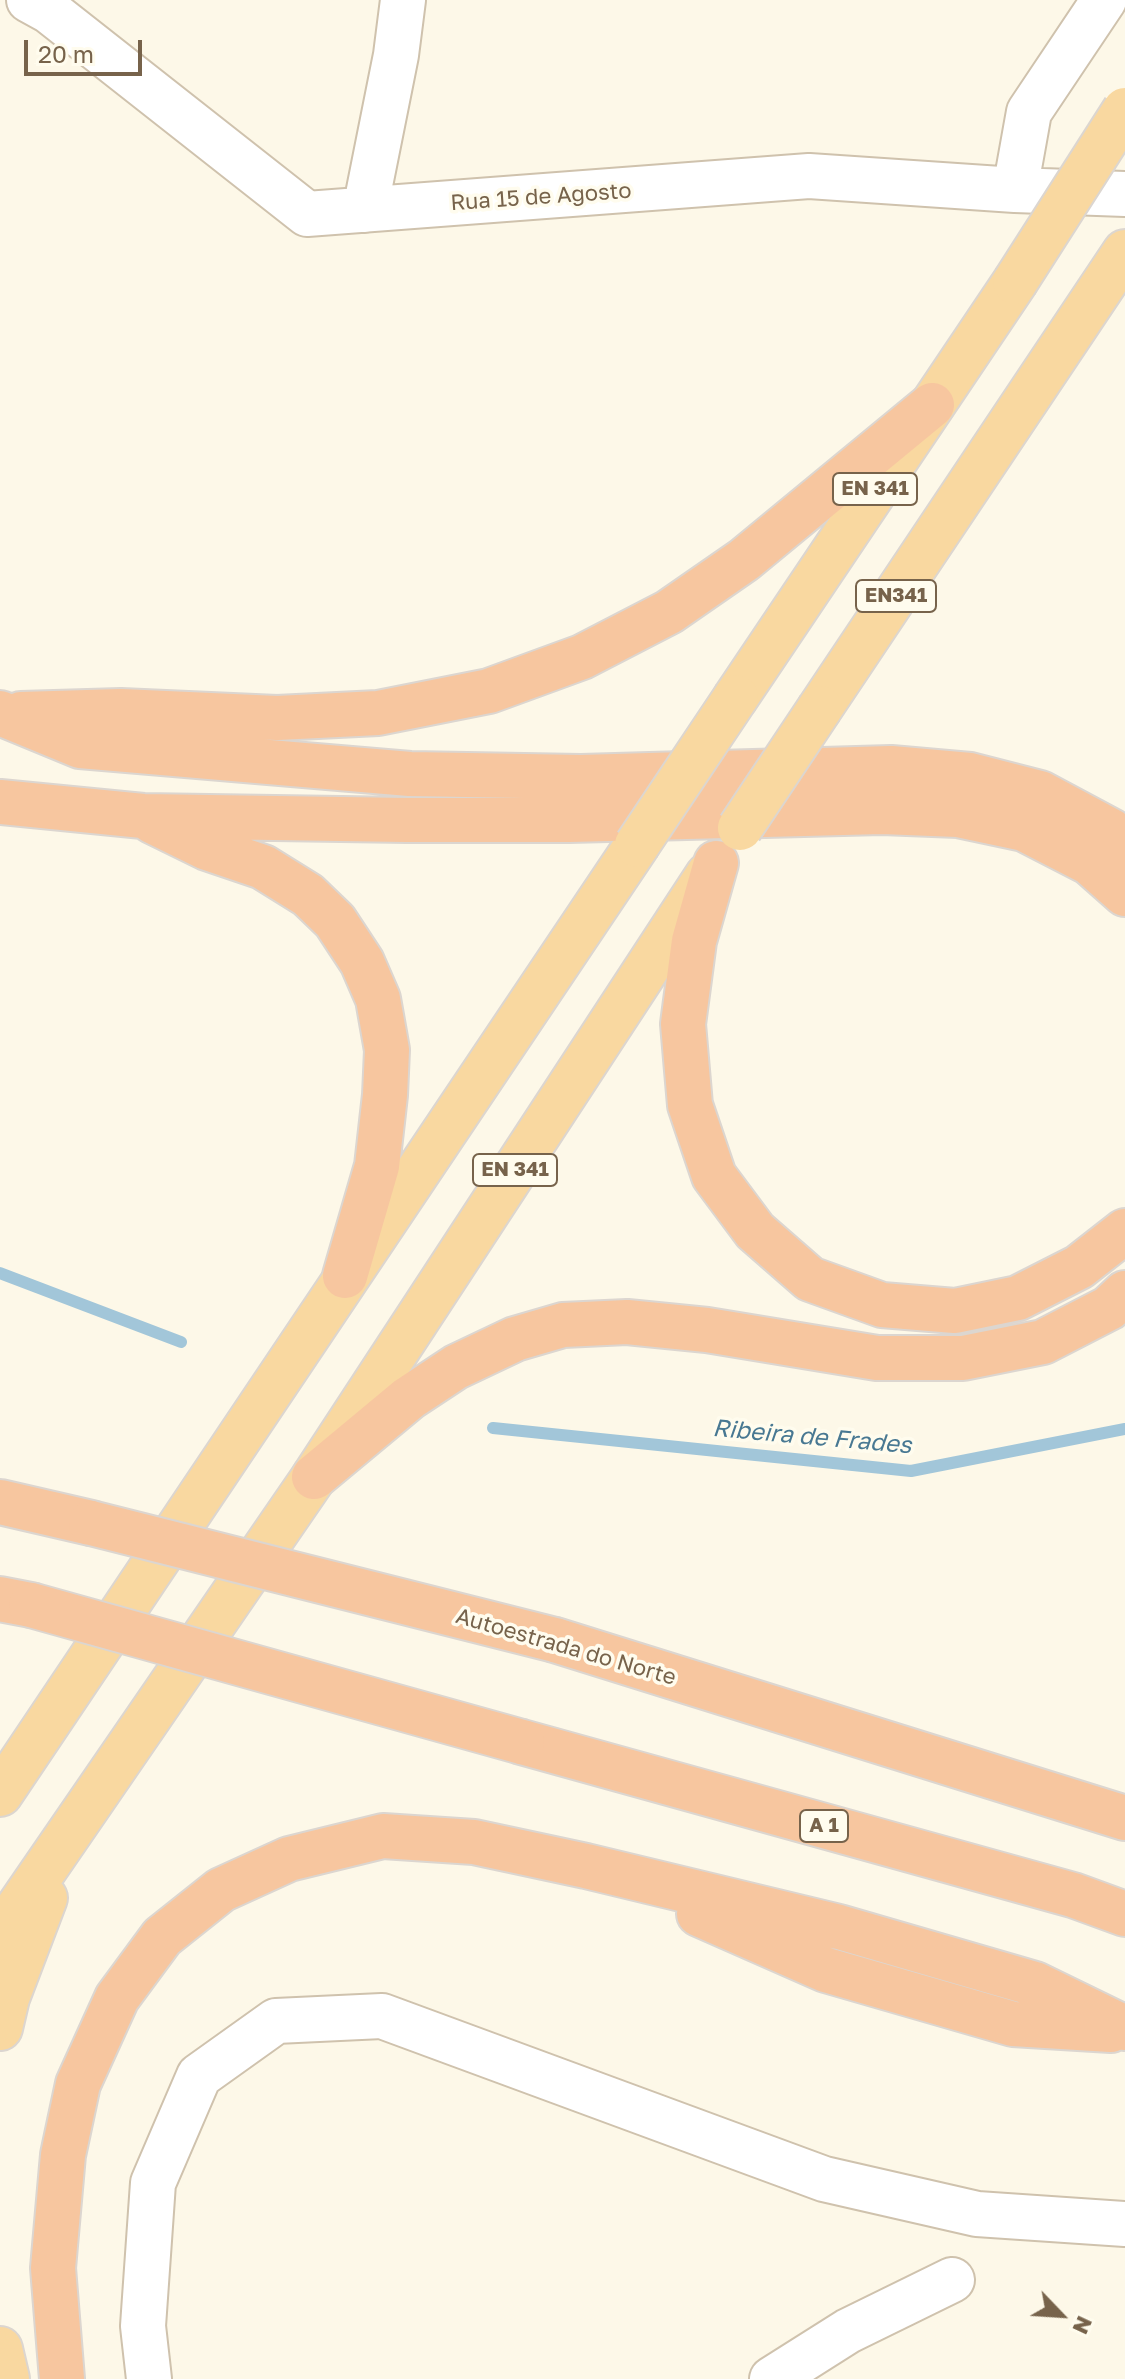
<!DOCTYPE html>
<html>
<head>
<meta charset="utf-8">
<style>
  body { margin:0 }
  #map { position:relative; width:1125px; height:2379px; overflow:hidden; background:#fdf8e8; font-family:"Golos Text",sans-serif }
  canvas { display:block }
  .north { position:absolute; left:1021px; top:2275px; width:80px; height:80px; -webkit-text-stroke:6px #fffcee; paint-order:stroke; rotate:115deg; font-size:22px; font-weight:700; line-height:32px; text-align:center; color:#77634b }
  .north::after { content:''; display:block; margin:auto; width:28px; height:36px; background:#77634b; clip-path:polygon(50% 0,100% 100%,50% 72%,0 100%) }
  .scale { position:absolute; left:24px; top:40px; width:118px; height:36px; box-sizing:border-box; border:4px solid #77634b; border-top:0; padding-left:10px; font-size:24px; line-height:28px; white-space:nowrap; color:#77634b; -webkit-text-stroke:6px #fffcee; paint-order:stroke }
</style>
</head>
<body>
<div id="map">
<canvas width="1125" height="2379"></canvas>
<div class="north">N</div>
<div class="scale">20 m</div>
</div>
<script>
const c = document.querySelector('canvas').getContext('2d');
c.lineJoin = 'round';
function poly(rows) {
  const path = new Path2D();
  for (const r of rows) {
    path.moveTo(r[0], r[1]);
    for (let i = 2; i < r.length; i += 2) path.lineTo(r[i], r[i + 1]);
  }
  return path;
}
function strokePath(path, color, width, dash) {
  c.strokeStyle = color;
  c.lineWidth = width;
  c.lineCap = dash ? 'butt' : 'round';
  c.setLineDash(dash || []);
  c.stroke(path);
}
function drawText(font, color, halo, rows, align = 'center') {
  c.font = font + ' "Golos Text",sans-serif';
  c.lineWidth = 7;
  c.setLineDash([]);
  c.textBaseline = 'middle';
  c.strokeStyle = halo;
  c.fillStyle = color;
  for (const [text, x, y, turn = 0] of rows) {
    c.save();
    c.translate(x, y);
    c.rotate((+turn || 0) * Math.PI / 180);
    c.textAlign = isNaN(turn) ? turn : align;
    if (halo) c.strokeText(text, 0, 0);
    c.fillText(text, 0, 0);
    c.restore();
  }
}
const stream = poly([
  [0,1273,181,1342],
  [493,1428,911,1471,1125,1429]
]);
const minor = poly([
  [29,0,49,11,307,214,809,176,1015,190,1125,194],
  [1015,190,1029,112,1104,0],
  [365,210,396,55,403,0],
  [149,2379,143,2326,153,2183,199,2076,276,2021,382,2016,824,2179,977,2214,1125,2224],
  [772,2379,848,2331,952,2280]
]);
const trunk = poly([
  [736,697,1015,282],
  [820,708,1125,252],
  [0,1794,637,845],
  [0,1934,314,1477,708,875],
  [0,2028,7,1998,45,1898],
  [0,2349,7,2379]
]);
const motorway = poly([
  [0,713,80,746,410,774,581,777,891,768,970,775,1040,793,1111,831,1125,844],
  [21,714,121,711,277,718,378,713,489,691,582,657,669,612,744,560,932,405],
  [0,802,143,816,407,820,569,820,882,812,958,815,1024,829,1090,863,1125,894],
  [152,821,207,848,263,867,308,895,335,921,362,962,378,999,387,1050,385,1095,377,1166,345,1276],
  [716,863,694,941,683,1024,690,1105,714,1176,755,1231,810,1279,882,1305,955,1311,1018,1298,1079,1267,1125,1231],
  [314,1477,409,1398,456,1367,515,1339,563,1325,627,1322,707,1330,877,1358,963,1358,1043,1342,1109,1308,1125,1293],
  [0,1502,91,1523],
  [0,1599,31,1605],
  [555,1640,1125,1818],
  [522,1742,1073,1895,1125,1914],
  [699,1914,826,1970,1013,2024,1111,2030],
  [62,2379,53,2268,63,2155,78,2084,117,1998,162,1937,221,1890,289,1859,383,1836,474,1842,586,1866,839,1927,1035,1984,1125,2028]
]);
const trunkBridge = poly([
  [1015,282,1125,110],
  [740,828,820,708],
  [637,845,736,697]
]);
const motorwayBridge = poly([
  [91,1523,555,1640],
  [31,1605,522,1742]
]);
const shields = [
  [875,489,84],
  [896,596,80],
  [515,1170,84],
  [824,1826,48]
];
const shieldNames = [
  ["EN 341",875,489],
  ["EN341",896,596],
  ["EN 341",515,1170],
  ["A 1",824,1826]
];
const streetNames = [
  ["Rua 15 de Agosto",541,197,-4],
  ["Autoestrada do Norte",566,1647,16]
];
const waterNames = [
  ["Ribeira de Frades",812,1437,5]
];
strokePath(stream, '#a2c6d9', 12);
strokePath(minor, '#cfc2ad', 48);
strokePath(trunk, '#dcd6d0', 48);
strokePath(motorway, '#dcd6d0', 48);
strokePath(minor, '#fff', 44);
strokePath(trunk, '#f9d8a0', 44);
strokePath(motorway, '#f7c69f', 44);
strokePath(trunkBridge, '#dcd6d0', 48, []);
strokePath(motorwayBridge, '#dcd6d0', 48, []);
strokePath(trunkBridge, '#f9d8a0', 44);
strokePath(motorwayBridge, '#f7c69f', 44);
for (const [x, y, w] of shields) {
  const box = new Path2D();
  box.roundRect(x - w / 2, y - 16, w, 32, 6);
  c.fillStyle = '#fffcee';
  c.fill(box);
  strokePath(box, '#77634b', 2);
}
drawText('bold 20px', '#77634b', null, shieldNames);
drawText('22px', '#77634b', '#fffcee', streetNames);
drawText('italic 24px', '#487892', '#fffcee', waterNames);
</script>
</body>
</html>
